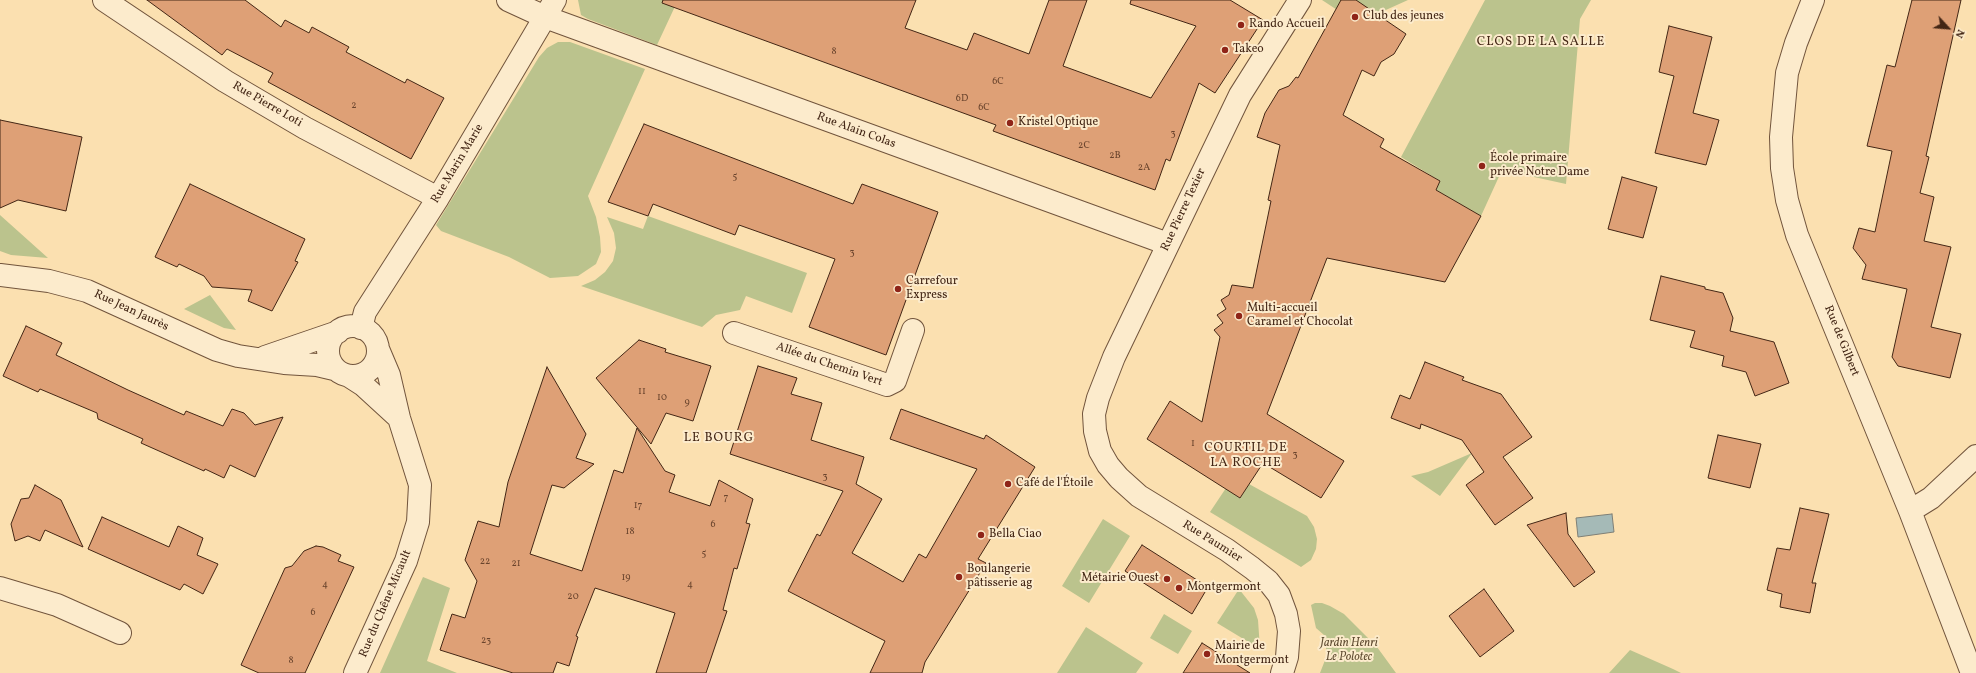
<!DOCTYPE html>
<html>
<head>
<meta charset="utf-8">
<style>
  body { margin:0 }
  #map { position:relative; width:1976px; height:673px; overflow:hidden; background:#fbe0b0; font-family:Vollkorn,serif }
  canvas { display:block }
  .north { position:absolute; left:1928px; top:8px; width:40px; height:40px; -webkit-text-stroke:3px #fcebcc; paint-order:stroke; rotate:116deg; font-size:11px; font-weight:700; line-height:16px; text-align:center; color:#432615 }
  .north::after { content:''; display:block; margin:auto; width:14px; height:18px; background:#432615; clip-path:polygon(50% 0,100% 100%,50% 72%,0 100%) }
</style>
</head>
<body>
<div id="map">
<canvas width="1976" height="673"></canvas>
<div class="north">N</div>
</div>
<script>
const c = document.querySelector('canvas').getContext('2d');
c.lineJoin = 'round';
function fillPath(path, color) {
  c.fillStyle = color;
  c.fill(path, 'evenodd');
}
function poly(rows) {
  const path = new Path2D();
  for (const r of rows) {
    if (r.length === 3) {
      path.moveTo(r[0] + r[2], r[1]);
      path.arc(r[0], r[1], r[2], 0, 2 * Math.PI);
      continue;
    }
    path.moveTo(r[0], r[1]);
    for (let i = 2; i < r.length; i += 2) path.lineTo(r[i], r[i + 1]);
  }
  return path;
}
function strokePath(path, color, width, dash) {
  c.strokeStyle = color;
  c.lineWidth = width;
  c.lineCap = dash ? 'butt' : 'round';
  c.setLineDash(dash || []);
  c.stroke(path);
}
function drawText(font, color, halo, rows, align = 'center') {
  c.font = font + ' Vollkorn,serif';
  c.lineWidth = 4;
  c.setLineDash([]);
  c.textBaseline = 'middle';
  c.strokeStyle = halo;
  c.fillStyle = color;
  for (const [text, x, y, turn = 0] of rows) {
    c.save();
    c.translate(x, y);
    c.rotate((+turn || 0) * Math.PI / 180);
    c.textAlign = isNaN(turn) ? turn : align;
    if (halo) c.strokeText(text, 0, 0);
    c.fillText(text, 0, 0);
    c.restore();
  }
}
const green = poly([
  [578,0,678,0,657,45,588,19,581,15],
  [1322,0,1408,0,1357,23],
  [1485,0,1591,0,1580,19,1566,184,1502,170,1481,216,1436,190,1440,181,1401,157],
  [558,42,570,42,645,69,588,196,596,217,600,237,601,252,596,264,578,276,550,278,509,257,441,231,436,225,539,57,547,48],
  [0,215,48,258,11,255,0,251],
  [648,216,807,273,792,313,746,296,740,310,716,315,702,327,581,286,595,280,605,272,613,261,616,248,614,233,607,217,643,229],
  [210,295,236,330,224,328,184,309],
  [1472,453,1440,496,1411,476,1428,472],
  [1249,484,1307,516,1314,527,1317,539,1316,549,1311,560,1301,567,1210,512,1226,488,1240,498],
  [1103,519,1130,536,1089,603,1062,586],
  [423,577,450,588,427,661,457,673,380,673],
  [1239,589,1254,608,1258,620,1260,649,1217,623],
  [1315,603,1322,603,1330,606,1344,614,1377,647,1396,673,1320,673,1327,655,1324,635,1316,628,1311,605],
  [1164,614,1192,631,1178,654,1150,638],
  [1086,627,1143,663,1136,673,1057,673],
  [1630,650,1673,669,1681,673,1609,673]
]);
const water = poly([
  [1612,514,1614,532,1578,537,1576,518,1612,514]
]);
const building = poly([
  [147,0,245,0,281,27,285,20,309,33,312,27,349,47,346,52,405,83,407,79,444,98,411,159,268,82,273,73,227,49,222,55,147,0],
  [663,0,916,0,905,28,967,50,974,33,1029,54,1049,0,1087,0,1063,66,1151,98,1196,26,1130,4,1131,0,1230,0,1263,20,1215,93,1199,83,1170,161,1166,159,1155,190,993,131,996,125,662,3,663,0],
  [1341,0,1356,0,1406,34,1394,54,1381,62,1374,76,1362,70,1343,115,1384,139,1380,147,1440,181,1436,190,1481,216,1445,282,1327,258,1267,414,1344,461,1321,498,1263,463,1240,498,1147,439,1170,401,1202,422,1220,337,1214,330,1223,323,1217,315,1226,309,1221,300,1229,295,1232,285,1253,288,1271,201,1268,200,1280,145,1257,137,1265,113,1279,90,1289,86,1296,77,1298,78,1341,0],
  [1912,0,1961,0,1926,156,1929,157,1920,193,1934,197,1924,241,1951,247,1931,327,1961,334,1950,378,1898,366,1892,357,1907,289,1862,279,1866,265,1853,248,1859,228,1875,232,1892,151,1867,146,1887,65,1895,67,1912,0],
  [1669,26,1712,37,1693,113,1719,120,1706,165,1655,153,1674,76,1659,72,1669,26],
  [0,120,82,137,66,211,18,200,0,208,0,120],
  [644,124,853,204,862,184,938,212,886,355,809,327,835,259,739,225,735,235,653,204,648,216,608,202,644,124],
  [1622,177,1657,187,1643,238,1608,229,1622,177],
  [190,184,305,239,295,261,298,262,272,311,248,301,252,290,212,287,204,276,179,264,177,267,155,257,190,184],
  [1661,276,1705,287,1705,289,1723,293,1733,318,1730,331,1774,342,1789,383,1755,396,1746,372,1722,366,1724,356,1690,347,1695,331,1650,320,1661,276],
  [26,326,62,343,56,355,128,390,184,415,186,411,223,426,232,409,244,413,255,425,283,417,255,477,230,465,224,478,205,469,204,471,141,443,143,439,98,419,97,413,40,389,38,392,3,376,26,326],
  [639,340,666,349,665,352,711,366,693,421,666,413,651,444,596,378,639,340],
  [1425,362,1464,377,1462,380,1501,394,1532,437,1503,457,1533,498,1495,525,1466,485,1484,472,1462,440,1421,424,1420,429,1391,418,1400,395,1410,399,1425,362],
  [758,366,797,378,791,394,822,403,811,440,864,457,856,484,882,499,852,553,903,582,919,554,926,558,977,469,890,439,901,409,984,439,986,435,1035,467,978,559,986,563,925,662,922,673,870,673,885,641,788,591,817,534,820,536,843,491,730,454,758,366],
  [547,367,586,434,576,458,594,464,564,488,552,485,530,554,582,571,614,470,623,473,637,428,665,471,675,475,669,492,710,506,719,480,753,499,746,523,750,524,737,569,734,568,723,610,727,611,706,673,656,673,675,613,595,588,576,636,578,637,569,666,557,662,553,673,513,673,440,650,452,614,465,618,477,581,465,560,478,521,499,527,508,482,547,367],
  [1718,435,1761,444,1750,488,1708,478,1718,435],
  [35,485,61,500,83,547,45,530,40,541,28,536,15,541,11,524,21,499,29,498,35,485],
  [1800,508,1829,514,1812,583,1816,583,1810,613,1780,607,1782,594,1767,590,1777,548,1790,550,1800,508],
  [1566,513,1568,534,1595,572,1574,587,1527,525,1566,513],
  [102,517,169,547,178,526,203,538,197,555,218,564,203,594,184,584,180,590,88,549,102,517],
  [1142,545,1208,587,1192,614,1125,571,1142,545],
  [316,546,323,547,341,555,338,561,354,567,305,673,259,673,241,665,285,568,292,566,304,551,316,546],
  [1484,589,1514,631,1480,657,1449,616,1484,589],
  [1202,643,1250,673,1183,673,1202,643]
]);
const minor = poly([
  [104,0,225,81,305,128,438,198],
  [508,0,545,17,1168,244],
  [1813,0,1796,43,1787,73,1781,137,1782,168,1787,200,1797,235,1910,511,1972,673],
  [0,275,49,281,87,291,217,350,238,356,284,363,317,365,334,369],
  [353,351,25],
  [361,328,365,312,438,198,555,0],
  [734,333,887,385,895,381,913,330],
  [265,357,338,332],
  [349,376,363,385,399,418],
  [1910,511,1931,498,1976,456],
  [0,588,57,605,120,633],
  [355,673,406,561,418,522,420,485,399,418,389,375,378,349],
  [1282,673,1287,657,1289,631,1286,614,1279,595,1268,581,1252,568,1227,550,1139,496,1119,478,1108,465,1100,451,1095,431,1094,414,1098,398,1114,357,1240,95,1300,0]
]);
const markers = [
  [1355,17,4,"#8f2418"],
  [1241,25,4,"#8f2418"],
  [1225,50,4,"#8f2418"],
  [1010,123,4,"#8f2418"],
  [1482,166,4,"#8f2418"],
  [898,289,4,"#8f2418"],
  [1239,316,4,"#8f2418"],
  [1008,484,4,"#8f2418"],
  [981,535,4,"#8f2418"],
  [959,577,4,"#8f2418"],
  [1167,579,4,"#8f2418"],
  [1179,588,4,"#8f2418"],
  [1207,654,4,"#8f2418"]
];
const numberNames = [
  ["8",834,52],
  ["6C",998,82],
  ["6D",962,99],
  ["2",354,106],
  ["6C",984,108],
  ["3",1173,134],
  ["2C",1084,146],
  ["2B",1115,156],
  ["2A",1144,168],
  ["5",735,177],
  ["3",852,253],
  ["11",642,392],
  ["10",662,398],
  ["9",687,403],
  ["1",1193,444],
  ["3",1295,455],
  ["3",825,477],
  ["7",726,498],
  ["17",638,506],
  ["6",713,525],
  ["18",630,532],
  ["5",704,554],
  ["22",485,562],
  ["21",516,564],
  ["19",626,578],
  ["4",325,585],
  ["4",690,585],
  ["20",573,597],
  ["6",313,613],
  ["23",486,641],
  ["8",291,661]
];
const poiNames = [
  ["Club des jeunes",1363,17],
  ["Rando Accueil",1249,25],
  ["Takeo",1233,50],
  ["Kristel Optique",1018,123],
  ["École primaire",1490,159],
  ["privée Notre Dame",1490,173],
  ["Carrefour",906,282],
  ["Express",906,296],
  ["Multi-accueil",1247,309],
  ["Caramel et Chocolat",1247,323],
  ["Café de l'Étoile",1016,484],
  ["Bella Ciao",989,535],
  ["Boulangerie",967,570],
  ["pâtisserie ag",967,584],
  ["Métairie Ouest",1159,579,"right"],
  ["Montgermont",1187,588],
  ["Mairie de",1215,647],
  ["Montgermont",1215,661]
];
const streetNames = [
  ["Rue Pierre Loti",267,105,30],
  ["Rue Alain Colas",856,131,20],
  ["Rue Marin Marie",458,164,-59],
  ["Rue Pierre Texier",1184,210,-65],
  ["Rue Jean Jaurès",131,311,25],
  ["Rue de Gilbert",1841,341,68],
  ["Allée du Chemin Vert",829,365,19],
  ["Rue Paumier",1212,542,32],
  ["Rue du Chêne Micault",386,604,-67]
];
const parkNames = [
  ["Jardin Henri",1349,644],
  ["Le Polotec",1349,658]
];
const neighbourhoodNames = [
  ["CLOS DE LA SALLE",1541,43],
  ["LE BOURG",719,439],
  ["COURTIL DE",1246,449],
  ["LA ROCHE",1246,464]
];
fillPath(green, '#bbc38d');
fillPath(water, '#a5bab7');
strokePath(water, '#7e7f76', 1);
fillPath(building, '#dea076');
strokePath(building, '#432615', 1);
strokePath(minor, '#71543c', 24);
strokePath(minor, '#fcebcc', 22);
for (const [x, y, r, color] of markers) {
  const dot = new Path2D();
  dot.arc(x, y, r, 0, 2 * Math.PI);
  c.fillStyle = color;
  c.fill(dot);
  strokePath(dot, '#fcebcc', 1.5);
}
drawText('10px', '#6a442d', null, numberNames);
drawText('12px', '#432615', '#fcebcc', poiNames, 'left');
drawText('12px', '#432615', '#fcebcc', streetNames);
drawText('italic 12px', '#614d33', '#fcebcc', parkNames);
c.letterSpacing = '1px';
drawText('13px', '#432615', '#fcebcc', neighbourhoodNames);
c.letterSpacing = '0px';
</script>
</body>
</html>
